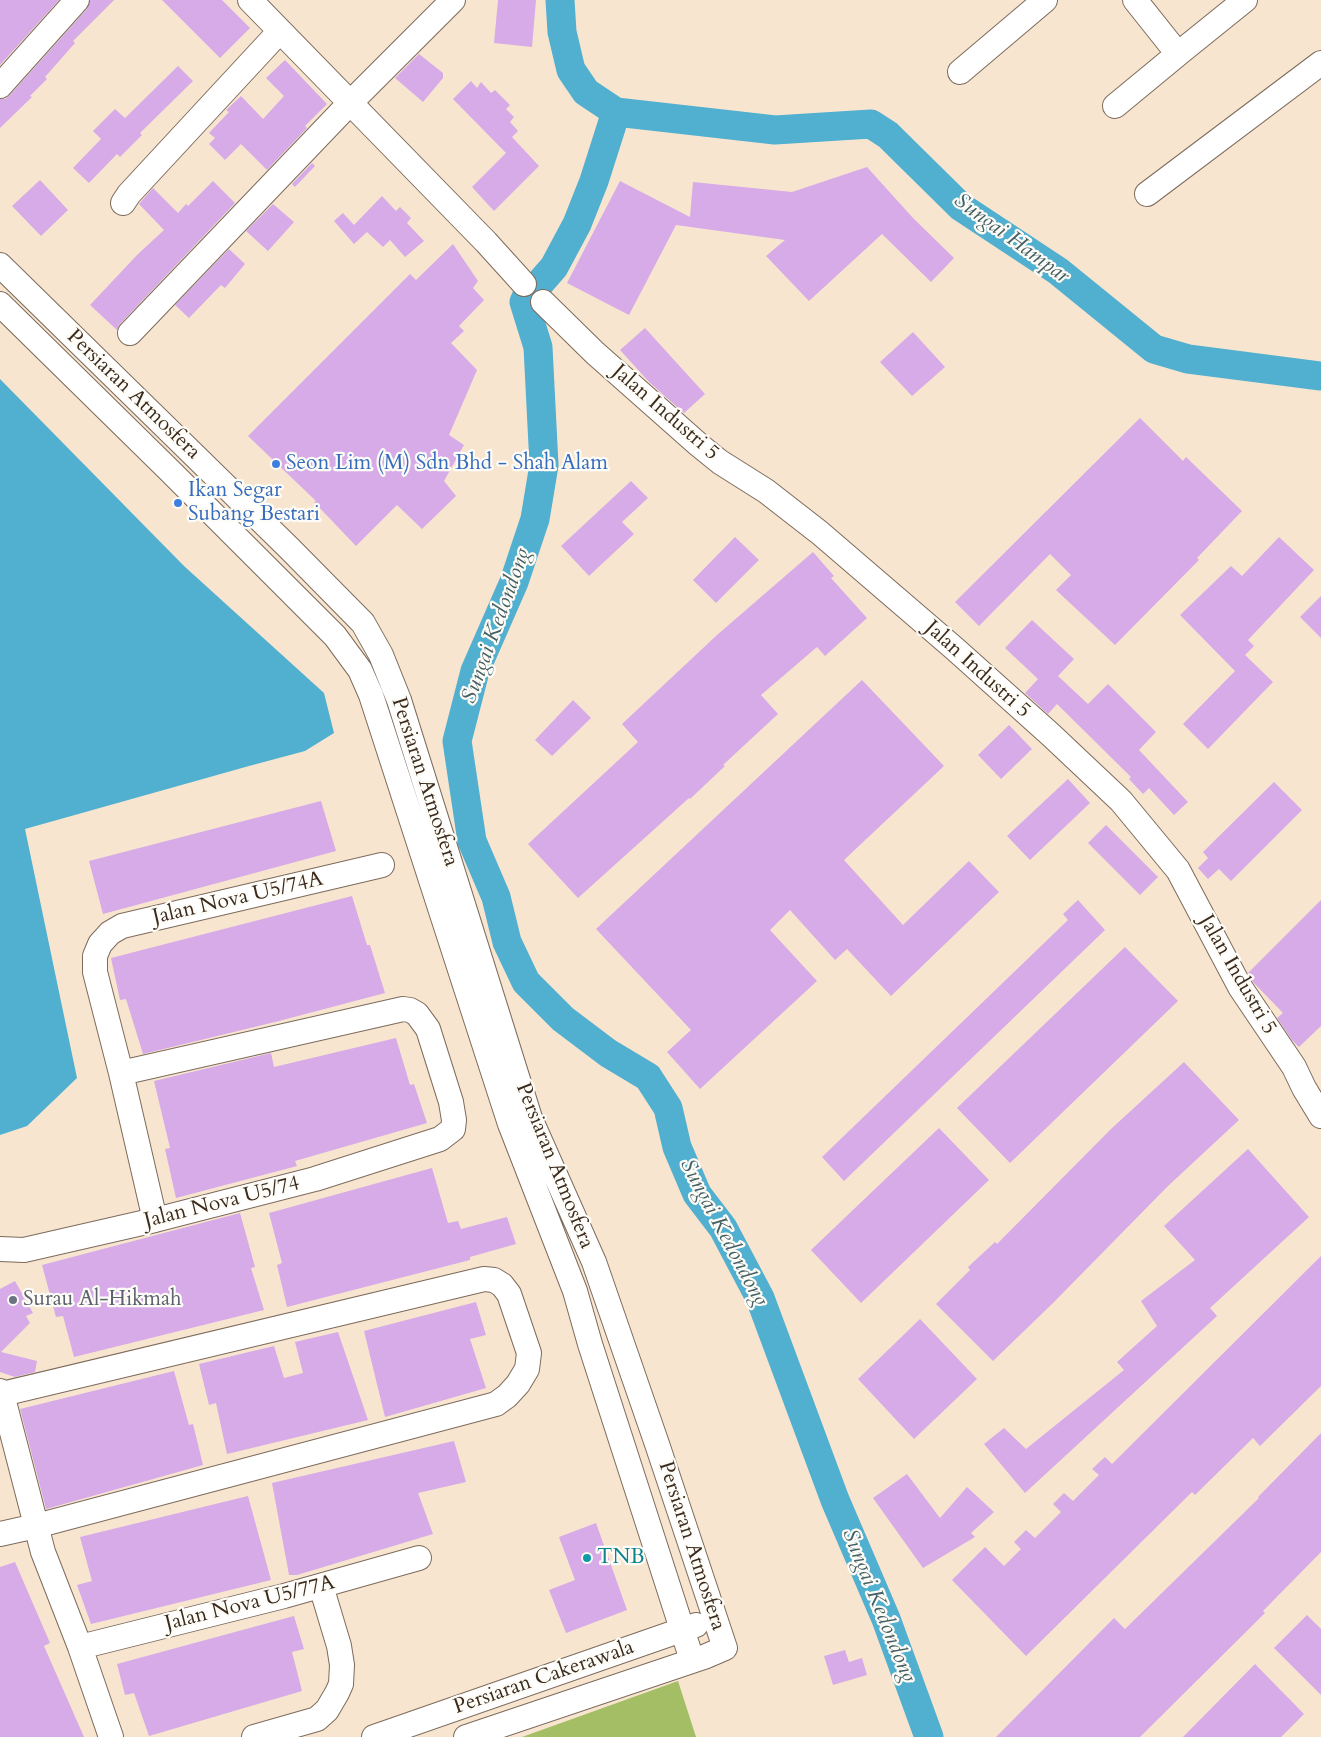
<!DOCTYPE html>
<html>
<head>
<meta charset="utf-8">
<style>
  body { margin:0 }
  canvas { display:block; background:#f7e5d0 }
</style>
</head>
<body>
<canvas width="1321" height="1737"></canvas>
<script>
const c = document.querySelector('canvas').getContext('2d');
c.lineJoin = 'round';
function fillPath(path, color) {
  c.fillStyle = color;
  c.fill(path, 'evenodd');
}
function poly(rows) {
  const path = new Path2D();
  for (const r of rows) {
    path.moveTo(r[0], r[1]);
    for (let i = 2; i < r.length; i += 2) path.lineTo(r[i], r[i + 1]);
  }
  return path;
}
function strokePath(path, color, width, dash) {
  c.strokeStyle = color;
  c.lineWidth = width;
  c.lineCap = dash ? 'butt' : 'round';
  c.setLineDash(dash || []);
  c.stroke(path);
}
function drawText(font, color, halo, rows, align = 'center') {
  c.font = font + ' Cardo,serif';
  c.lineWidth = 4.5;
  c.setLineDash([]);
  c.textBaseline = 'middle';
  c.strokeStyle = halo;
  c.fillStyle = color;
  for (const [text, x, y, turn = 0] of rows) {
    c.save();
    c.translate(x, y);
    c.rotate((+turn || 0) * Math.PI / 180);
    c.textAlign = isNaN(turn) ? turn : align;
    if (halo) c.strokeText(text, 0, 0);
    c.fillText(text, 0, 0);
    c.restore();
  }
}
const green = poly([
  [678,1681,696,1737,522,1737]
]);
const water = poly([
  [0,379,184,566,324,693,334,733,305,751,249,766,25,829,77,1078,27,1126,0,1135]
]);
const river = poly([
  [560,0,562,32,571,70,586,92,616,112,594,181,577,224,554,267,540,283,529,291,524,302,538,347,544,465,535,519,514,582,475,671,457,741,472,841,496,897,507,942,526,982,563,1019,608,1053,648,1077,668,1108,677,1147,697,1194,723,1228,760,1298,835,1500,886,1619,929,1737],
  [616,112,775,130,871,124,888,135,961,207,1058,271,1154,349,1188,359,1321,376]
]);
const building = poly([
  [0,0,59,0,0,65],
  [90,0,114,0,73,41,75,43,45,77,47,79,30,96,32,97,0,128,0,99,5,99,10,95,87,9],
  [162,0,222,0,250,28,220,58],
  [498,0,536,0,532,47,494,43],
  [419,54,443,73,443,78,423,102,395,78],
  [285,60,327,104,305,126,307,128,267,170,241,144,225,160,209,144,215,138,209,133,229,112,226,110,241,96,263,119,284,96,266,78],
  [178,66,193,81,140,133,142,135,120,157,117,154,89,183,73,168,101,139,93,131,115,109,125,118],
  [471,81,477,88,481,82,491,93,495,90,510,105,506,109,514,117,510,122,518,131,512,137,539,166,494,211,472,187,506,153,453,99],
  [312,163,315,166,295,187,292,184],
  [867,167,913,218,954,258,931,282,882,234,809,301,766,256,785,240,676,225,629,315,567,283,620,181,690,217,693,182,792,192],
  [40,180,68,210,41,236,12,206],
  [213,181,235,203,120,324,117,330,90,305,138,254,164,230,139,204,153,188,178,213,186,204,188,206],
  [382,196,396,211,400,207,411,218,407,223,424,241,405,257,390,240,383,247,367,232,354,244,334,221,343,213,354,225],
  [273,204,294,222,268,251,246,231],
  [453,244,478,281,473,288,484,300,459,326,464,331,451,343,477,370,449,435,464,445,444,481,456,496,422,529,397,505,356,546,314,502,316,501,248,436,410,274,416,280],
  [229,249,245,264,225,288,221,285,189,318,175,305],
  [645,328,705,394,684,413,650,383,620,350],
  [913,332,945,367,912,396,880,362],
  [1140,418,1183,461,1186,457,1242,511,1197,558,1199,560,1115,645,1056,590,1071,575,1050,554,979,626,955,602],
  [631,481,648,498,622,522,634,534,589,576,561,546],
  [735,537,759,560,716,603,693,580],
  [1279,537,1314,570,1248,640,1254,646,1245,655,1273,682,1208,749,1183,724,1235,671,1180,615,1231,566,1242,576],
  [813,552,834,576,831,578,867,618,825,656,817,647,761,695,778,714,723,765,725,766,690,799,689,798,578,898,528,844,638,742,622,724,717,635],
  [1321,596,1321,638,1300,617],
  [1032,620,1074,659,1058,676,1088,704,1108,684,1156,732,1139,750,1188,802,1174,815,1149,788,1143,794,1129,779,1131,777,1057,704,1048,714,1025,693,1038,679,1005,648],
  [862,680,944,766,844,860,903,925,969,861,999,892,891,996,847,949,835,960,790,910,770,930,817,981,700,1089,667,1052,691,1030,596,929],
  [573,700,591,718,552,756,535,740],
  [1009,725,1032,749,1001,779,978,755],
  [1068,779,1090,803,1030,860,1007,836],
  [1274,782,1302,810,1231,881,1219,869,1208,879,1198,868,1208,858,1203,852],
  [321,801,336,851,103,914,89,861],
  [1106,825,1158,877,1140,895,1088,843],
  [352,896,367,945,370,945,385,993,279,1021,143,1054,126,999,120,1000,111,958],
  [1078,900,1105,930,844,1181,822,1157,1068,920,1063,914],
  [1321,900,1321,1026,1299,1047,1292,1040,1277,1018,1283,1013,1253,982,1248,973],
  [1125,947,1178,1001,1010,1163,957,1108],
  [396,1038,410,1085,414,1084,427,1123,295,1161,297,1166,176,1198,165,1149,170,1148,154,1081,271,1053,274,1067],
  [1184,1062,1239,1120,1168,1186,1053,1303,993,1361,936,1304,970,1270,968,1267,995,1242,997,1244,1111,1129],
  [939,1128,989,1180,861,1303,811,1250],
  [1248,1149,1309,1217,1210,1308,1217,1316,1025,1493,984,1444,1004,1428,1026,1449,1124,1370,1117,1362,1157,1326,1141,1301,1195,1260,1164,1226],
  [432,1168,448,1223,458,1221,461,1229,507,1217,516,1244,470,1257,470,1260,287,1307,277,1265,282,1263,269,1213],
  [240,1213,255,1267,251,1268,264,1310,74,1357,63,1316,56,1317,42,1265],
  [1321,1256,1321,1386,1260,1446,1253,1438,1195,1495,1192,1492,1026,1656,952,1580,985,1547,1004,1566,1021,1549,1014,1542,1026,1530,1035,1538,1061,1512,1053,1504,1064,1493,1073,1501,1099,1475,1092,1469,1105,1457,1112,1464],
  [15,1281,33,1313,26,1316,30,1323,1,1352,37,1361,35,1372,15,1377,0,1372,0,1289],
  [476,1302,486,1335,470,1339,486,1388,385,1417,364,1331],
  [920,1319,977,1379,914,1439,858,1379],
  [338,1332,368,1420,227,1454,216,1403,209,1405,199,1364,274,1346,284,1378,303,1373,295,1342],
  [174,1371,189,1425,193,1424,203,1465,46,1509,20,1409],
  [1321,1433,1321,1552,1263,1611,1265,1613,1140,1737,996,1737,1114,1618,1125,1629,1259,1498,1258,1497],
  [454,1441,466,1482,418,1493,433,1534,297,1575,289,1575,272,1483],
  [907,1474,940,1518,967,1487,994,1512,971,1533,975,1537,923,1568,873,1498],
  [248,1496,271,1580,91,1624,77,1585,92,1581,80,1537],
  [596,1523,627,1610,566,1633,549,1590,575,1580,559,1537],
  [15,1562,50,1643,44,1646,84,1737,0,1737,0,1567],
  [1307,1615,1321,1629,1321,1695,1274,1648],
  [294,1616,304,1649,292,1652,302,1691,149,1736,134,1693,125,1695,117,1664],
  [845,1650,849,1662,862,1658,867,1675,833,1685,824,1656],
  [1255,1664,1304,1714,1281,1737,1183,1737]
]);
const minor = poly([
  [250,0,486,242,524,284],
  [1178,54,1245,0],
  [960,72,1045,0],
  [0,86,77,0],
  [1115,106,1178,54,1135,0],
  [1147,194,1321,63],
  [123,203,129,194,280,31],
  [0,265,289,548,363,623,381,655,399,700,530,1118,594,1262,657,1444,725,1648,704,1657,466,1737],
  [543,302,595,353,699,445,720,462,766,491,820,533,955,649,1051,735,1121,801,1178,870,1240,987,1294,1067,1304,1088,1321,1116],
  [0,304,169,470,335,636,360,670,371,695,510,1124,575,1291,590,1344,692,1660],
  [130,333,350,103,453,0],
  [155,1220,121,1073,95,972,95,956,100,944,110,933,122,926,382,865],
  [0,1249,24,1250,155,1220,315,1179,440,1139,453,1129,454,1120,451,1102,428,1029,417,1014,410,1010,403,1009,121,1073],
  [0,1391,2,1394,43,1552,80,1647,111,1737],
  [0,1534,36,1526,496,1404,507,1396,518,1384,527,1369,529,1353,509,1294,502,1285,494,1280,484,1279,2,1394],
  [80,1647,284,1596,419,1558],
  [254,1737,317,1719,327,1710,337,1693,341,1684,342,1665,339,1646,321,1586],
  [374,1737,696,1625]
]);
const markers = [
  [276,464,5,"#3f7fe0"],
  [178,503,5,"#3f7fe0"],
  [13,1300,5,"#6b7280"],
  [587,1558,5,"#0f9aa8"]
];
const streetNames = [
  ["Persiaran Atmosfera",133,395,44],
  ["Jalan Industri 5",665,413,41],
  ["Jalan Industri 5",977,670,42],
  ["Persiaran Atmosfera",424,782,72],
  ["Jalan Nova U5/74A",238,899,-13],
  ["Jalan Industri 5",1237,975,60],
  ["Persiaran Atmosfera",554,1166,68],
  ["Jalan Nova U5/74",222,1203,-14],
  ["Persiaran Atmosfera",691,1546,72],
  ["Jalan Nova U5/77A",250,1604,-14],
  ["Persiaran Cakerawala",544,1678,-19]
];
const shopNames = [
  ["Seon Lim (M) Sdn Bhd - Shah Alam",286,464],
  ["Ikan Segar",188,491],
  ["Subang Bestari",188,515]
];
const worshipNames = [
  ["Surau Al-Hikmah",23,1300]
];
const cultureNames = [
  ["TNB",597,1558]
];
const waterNames = [
  ["Sungai Hampar",1011,239,36],
  ["Sungai Kedondong",497,626,-70],
  ["Sungai Kedondong",723,1233,62],
  ["Sungai Kedondong",878,1606,68]
];
fillPath(green, '#a3be64');
fillPath(water, '#51afcf');
strokePath(river, '#51afcf', 29);
fillPath(building, '#d6abe8');
strokePath(minor, '#7d6b5c', 26);
strokePath(minor, '#fff', 24);
for (const [x, y, r, color] of markers) {
  const dot = new Path2D();
  dot.arc(x, y, r, 0, 2 * Math.PI);
  c.fillStyle = color;
  c.fill(dot);
  strokePath(dot, '#fdfcf7', 2);
}
drawText('21px', '#3b2a1e', '#fdfcf7', streetNames);
drawText('21px', '#366cbe', '#fdfcf7', shopNames, 'left');
drawText('21px', '#5b616d', '#fdfcf7', worshipNames, 'left');
drawText('21px', '#0d838f', '#fdfcf7', cultureNames, 'left');
drawText('italic 22px', '#445f65', '#fdfcf7', waterNames);
</script>
</body>
</html>
